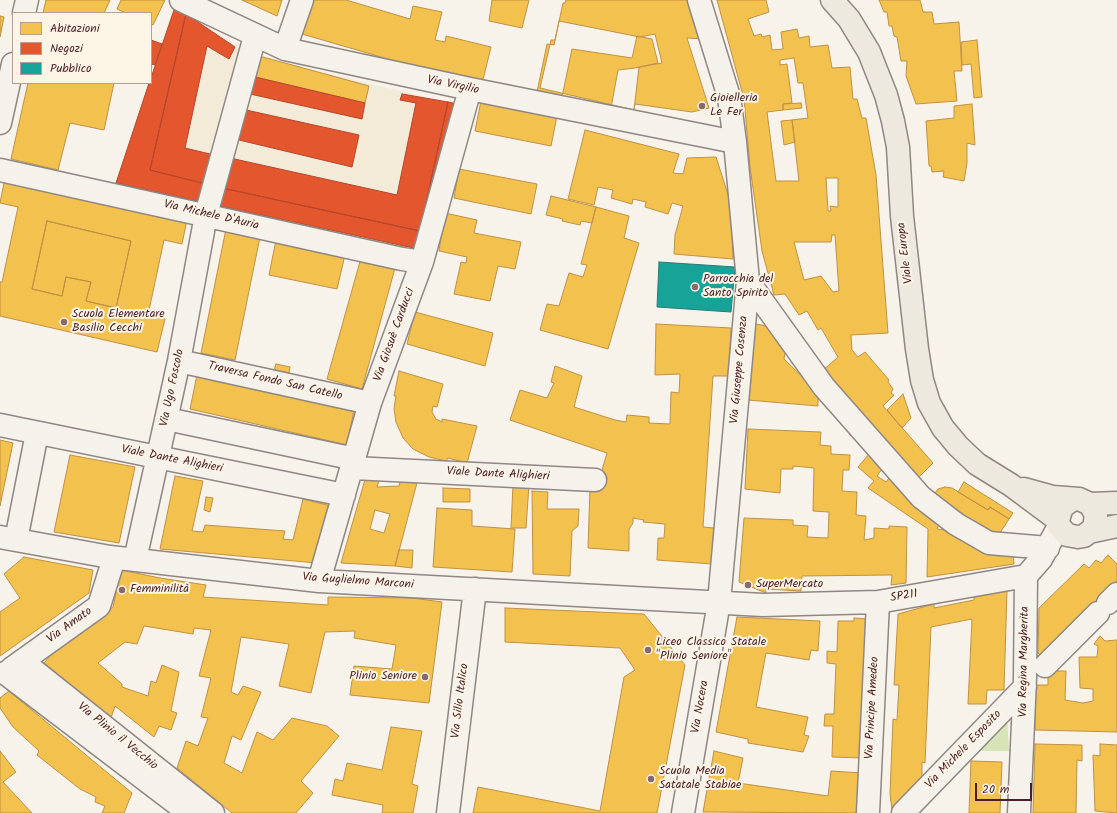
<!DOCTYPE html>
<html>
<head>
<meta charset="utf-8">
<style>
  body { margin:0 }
  #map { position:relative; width:1117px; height:813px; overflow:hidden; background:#f7f3ea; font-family:Kalam,sans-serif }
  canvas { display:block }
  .legend { position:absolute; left:12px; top:12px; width:140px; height:72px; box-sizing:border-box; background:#fcf5e5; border:1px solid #b59f9b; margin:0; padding:5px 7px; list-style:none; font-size:12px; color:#4a1f2b }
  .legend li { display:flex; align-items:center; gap:8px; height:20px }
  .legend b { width:20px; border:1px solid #b59f9b }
  .scale { position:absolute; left:975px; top:783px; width:57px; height:18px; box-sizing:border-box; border:2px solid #4a1f2b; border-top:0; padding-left:5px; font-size:12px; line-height:14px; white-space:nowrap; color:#4a1f2b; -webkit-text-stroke:3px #fcf5e5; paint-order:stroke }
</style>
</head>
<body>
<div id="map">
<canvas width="1117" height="813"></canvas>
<ul class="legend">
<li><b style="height:11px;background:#f2c14e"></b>Abitazioni</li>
<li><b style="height:11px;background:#e4572e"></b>Negozi</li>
<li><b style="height:11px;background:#17a398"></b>Pubblico</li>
</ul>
<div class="scale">20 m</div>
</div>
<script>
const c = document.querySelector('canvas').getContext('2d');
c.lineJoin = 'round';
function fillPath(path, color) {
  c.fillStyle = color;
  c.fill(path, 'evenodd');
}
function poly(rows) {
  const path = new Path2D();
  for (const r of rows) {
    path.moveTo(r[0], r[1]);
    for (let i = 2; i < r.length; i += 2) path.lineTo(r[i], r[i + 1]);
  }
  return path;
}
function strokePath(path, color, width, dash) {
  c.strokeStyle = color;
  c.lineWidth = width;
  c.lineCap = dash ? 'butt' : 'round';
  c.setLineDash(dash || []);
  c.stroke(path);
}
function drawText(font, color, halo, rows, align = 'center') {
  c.font = font + ' Kalam,sans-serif';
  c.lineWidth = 4;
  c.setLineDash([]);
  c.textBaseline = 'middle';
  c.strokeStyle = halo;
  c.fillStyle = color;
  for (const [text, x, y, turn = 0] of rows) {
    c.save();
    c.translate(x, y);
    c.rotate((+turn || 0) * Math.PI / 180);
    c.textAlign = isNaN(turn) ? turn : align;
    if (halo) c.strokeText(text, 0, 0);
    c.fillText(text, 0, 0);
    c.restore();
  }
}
const built = poly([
  [171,14,258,56,457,105,413,251,115,187,149,83,151,83,151,76]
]);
const green = poly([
  [1007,715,1009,751,975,751]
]);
const homes = poly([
  [46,0,110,0,104,13,43,13,46,0],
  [121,0,165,0,153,25,151,24,151,13,126,13,117,9,121,0],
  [242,0,282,0,277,16,242,0],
  [311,0,346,0,410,19,413,6,442,12,435,40,445,42,446,36,491,47,482,84,436,73,302,34,311,0],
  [492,0,529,0,522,28,489,21,492,0],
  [566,0,689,0,704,39,687,38,709,108,692,112,635,104,633,113,611,108,618,70,635,68,658,63,652,39,637,36,632,58,572,49,562,97,537,92,547,44,554,45,563,3,565,3,566,0],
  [717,0,766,0,769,12,748,19,754,36,761,34,762,37,770,35,772,50,783,49,781,32,797,29,799,38,809,36,810,47,828,45,832,68,850,67,853,99,857,99,862,118,866,118,876,175,888,333,851,335,852,350,858,357,865,352,889,380,888,382,893,389,891,393,894,395,883,406,933,463,915,481,821,372,838,357,821,328,818,330,807,311,799,315,785,294,774,295,762,251,750,167,744,99,717,0],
  [794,58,798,83,803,83,808,118,792,120,799,181,776,181,767,112,783,110,783,104,792,103,787,64,780,65,780,60,794,58],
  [826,178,838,178,838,207,830,206,831,211,828,211,826,178],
  [832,235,835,235,839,291,833,292,821,276,804,280,794,242,831,242,832,235],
  [879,0,920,0,923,12,932,12,934,24,959,22,962,71,954,71,957,101,916,104,906,76,907,61,901,61,897,37,894,36,892,26,889,26,887,12,884,12,879,0],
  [0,16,4,17,0,37,0,16],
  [559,21,640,37,655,34,662,63,639,67,634,110,540,88,551,40,555,40,559,21],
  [977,40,982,97,974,98,971,64,962,65,961,42,977,40],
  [252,54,369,86,365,103,255,77,252,54],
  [28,83,114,83,104,130,70,123,58,170,11,159,28,83],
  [481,101,557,116,551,146,475,131,481,101],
  [801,103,802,108,783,110,783,104,801,103],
  [972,104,975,145,967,143,967,163,964,181,943,177,944,171,932,172,931,166,929,166,926,121,954,118,954,106,972,104],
  [792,120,795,142,784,145,781,121,792,120],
  [585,130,679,154,673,173,683,174,687,158,716,157,731,204,733,259,674,254,675,235,683,206,672,203,668,214,645,207,646,202,633,199,632,204,611,198,613,190,598,187,594,205,568,199,585,130],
  [459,169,537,184,531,214,454,198,459,169],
  [6,173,188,215,182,244,164,240,148,315,165,319,157,352,0,316,0,282,2,282,18,207,0,203,6,173],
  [47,221,131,241,116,308,86,301,91,282,66,277,62,296,32,289,47,221],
  [551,196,596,207,592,223,581,221,580,225,562,221,563,219,546,215,551,196],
  [596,207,629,216,624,238,639,243,608,349,540,330,547,304,559,306,569,273,583,277,587,265,581,264,596,207],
  [445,213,477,220,474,233,521,242,515,269,498,266,490,301,454,294,461,262,466,263,467,257,439,251,445,213],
  [47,221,131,241,116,308,86,301,91,282,66,277,62,296,32,289,47,221],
  [226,229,260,237,235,360,201,353,226,229],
  [276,240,345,255,337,289,269,275,276,240],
  [361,258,395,268,362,389,327,379,361,258],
  [415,312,493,333,485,366,407,344,415,312],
  [656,324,731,328,729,376,713,376,703,527,714,528,712,564,657,560,658,538,664,538,665,524,643,522,644,520,633,518,633,523,629,529,629,551,588,548,590,488,596,490,607,453,510,420,520,390,547,398,554,383,551,382,555,366,582,376,574,407,615,420,626,422,627,415,649,417,649,423,670,424,671,392,679,393,680,374,655,375,656,324],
  [755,324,774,327,786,347,784,359,818,392,818,406,748,400,755,324],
  [276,364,290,367,289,373,274,370,276,364],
  [399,371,443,384,437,407,433,406,432,412,436,419,442,422,442,419,477,426,467,463,448,458,446,461,429,457,413,449,403,438,396,422,394,409,396,396,394,396,399,371],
  [197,375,354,410,347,445,190,409,197,375],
  [903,394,911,418,902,428,887,410,903,394],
  [748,429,821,432,820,445,831,446,831,454,850,455,849,470,843,470,842,491,857,492,856,515,866,516,864,540,874,538,874,528,889,529,889,526,907,527,906,583,891,585,892,575,802,576,801,591,766,589,766,593,739,582,744,518,793,520,793,525,808,526,807,537,828,538,829,512,813,511,814,468,793,466,793,469,781,469,780,493,745,489,748,429],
  [0,440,13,443,0,506,0,440],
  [870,453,883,467,877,476,886,482,892,474,900,483,896,487,941,520,937,529,953,531,1013,549,1014,564,927,577,928,529,868,488,874,481,858,467,870,453],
  [70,455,135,467,119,543,54,532,70,455],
  [175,476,203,481,192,531,203,532,205,525,285,531,283,539,293,540,303,499,331,506,317,563,160,549,175,476],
  [366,476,380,477,377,487,399,486,401,478,418,479,395,566,341,563,366,476],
  [375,510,390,514,384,533,370,529,375,510],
  [964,482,1013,513,1009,519,990,507,988,510,958,492,964,482],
  [513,485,529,485,526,528,511,528,513,485],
  [945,487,952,488,988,510,990,507,1009,519,996,539,981,533,984,527,929,498,932,492,935,493,938,489,945,487],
  [443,488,470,489,470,502,443,502,443,488],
  [532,491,548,492,547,509,579,509,578,526,572,531,570,576,533,574,532,491],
  [206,497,213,498,210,512,204,510,206,497],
  [437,508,472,510,472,526,515,529,512,572,433,567,437,508],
  [399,550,413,550,412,568,395,566,399,550],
  [1108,555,1117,564,1117,582,1044,659,1038,653,1039,608,1084,564,1089,568,1096,560,1101,563,1108,555],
  [24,557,93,570,89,593,0,656,0,612,20,598,4,574,24,557],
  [121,570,160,578,206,585,203,597,328,605,328,597,412,598,442,602,429,703,350,695,354,666,392,669,396,645,354,638,355,631,325,632,311,693,279,686,289,644,241,637,231,692,238,695,243,686,261,692,241,740,232,736,224,763,242,773,257,732,273,740,292,718,327,726,339,736,301,781,313,793,296,813,232,813,177,768,186,741,198,746,208,718,201,717,211,678,199,676,211,630,194,628,193,634,144,626,137,644,125,642,98,663,122,684,122,687,148,696,151,681,156,683,162,665,179,672,171,711,177,713,171,730,159,726,154,737,115,706,111,718,44,663,54,651,113,607,121,570],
  [1007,590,1004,690,987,690,986,704,968,704,972,619,931,627,925,763,922,762,922,784,892,810,890,794,893,719,897,720,899,685,894,685,898,614,934,604,934,608,974,600,974,597,1007,590],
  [505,608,644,614,685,665,657,813,473,813,478,787,600,811,624,677,635,670,620,648,505,642,505,608],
  [737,617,820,621,818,651,811,650,809,660,766,653,756,707,808,717,804,735,809,736,803,752,748,743,748,739,716,732,737,617],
  [854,618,869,619,863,758,832,757,833,726,824,726,825,714,834,714,836,664,827,663,827,651,837,652,838,621,854,621,854,618],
  [1100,636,1105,641,1117,640,1117,732,1035,730,1036,685,1048,685,1048,671,1066,671,1065,700,1083,703,1093,701,1093,689,1080,688,1079,657,1097,657,1098,646,1094,644,1100,636],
  [9,691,132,793,124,813,102,813,105,806,95,802,96,797,80,789,37,755,39,751,13,727,0,708,0,698,9,691],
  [391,727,422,731,412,784,418,786,413,813,382,813,383,805,332,795,335,779,343,781,347,763,382,770,391,727],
  [1035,744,1082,745,1082,761,1077,760,1076,813,1033,813,1035,744],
  [1100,744,1117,745,1117,813,1095,811,1093,755,1100,756,1100,744],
  [0,751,16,772,3,782,32,813,0,813,0,751],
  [714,751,743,758,738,783,828,796,831,771,862,773,856,813,703,812,714,751],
  [971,761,1002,762,1000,813,969,813,971,761]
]);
const shops = poly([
  [175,7,186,14,150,170,205,184,202,202,116,183,149,83,151,83,151,78,175,7],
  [186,14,235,47,229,59,207,46,185,148,214,155,207,184,150,170,186,14],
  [151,40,162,44,155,65,151,64,151,40],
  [255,77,365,103,362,119,250,94,255,77],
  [402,94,448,102,420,231,222,188,230,158,397,195,416,103,400,100,402,94],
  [448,102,463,105,418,249,220,206,222,188,420,231,448,102],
  [246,110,359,135,352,167,239,140,246,110]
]);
const public = poly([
  [659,262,735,267,731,312,657,307,659,262]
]);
const minor = poly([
  [181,0,285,49,470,89,735,142],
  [24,13,27,0],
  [285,49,302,0],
  [0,123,13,64],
  [0,170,402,259,422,262],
  [748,281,824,387,921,497,956,524,989,543,1048,548],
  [179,361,370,403],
  [167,419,355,459],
  [0,425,344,495],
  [353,468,595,480],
  [0,537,110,557,319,581,763,605,878,602,1026,576,1041,559,1059,526],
  [16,540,37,433],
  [135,560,179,361,206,215,255,36],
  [319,581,370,403,422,262,470,89],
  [1108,603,1117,594],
  [22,661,213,813],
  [1045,666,1098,613],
  [11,669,99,606,114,558],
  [5,673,185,810],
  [448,813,475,589],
  [683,813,719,602,748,281,735,142,729,97,699,0],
  [868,813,878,602],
  [903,813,1025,687],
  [1019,813,1025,678,1026,576]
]);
const major = poly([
  [832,0,849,19,869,52,886,95,893,121,898,147,902,216,917,349,922,380,929,403,943,428,958,446,977,464,1011,485,1058,520],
  [1024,489,1053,497,1079,499,1090,504,1096,515,1094,528,1084,536,1078,537,1067,535,1059,526,1058,520,1062,507,1072,500],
  [1090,504,1117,503],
  [1089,532,1117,526]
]);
const markers = [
  [702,106,4,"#87696e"],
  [695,287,4,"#87696e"],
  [64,322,4,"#87696e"],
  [748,585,4,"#87696e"],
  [122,590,4,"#87696e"],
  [648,650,4,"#87696e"],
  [425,677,4,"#87696e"],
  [651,779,4,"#87696e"]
];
const streetNames = [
  ["Via Virgilio",453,86,12],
  ["Via Michele D'Auria",211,216,13],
  ["Viale Europa",906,253,-97],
  ["Via Giosuè Carducci",395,335,-70],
  ["Via Giuseppe Cosenza",740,370,-85],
  ["Traversa Fondo San Catello",275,382,13],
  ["Via Ugo Foscolo",173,388,-78],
  ["Viale Dante Alighieri",172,460,11],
  ["Viale Dante Alighieri",498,475,3],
  ["Via Guglielmo Marconi",358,582,4],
  ["SP211",904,597,-10],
  ["Via Amato",70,626,-36],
  ["Via Regina Margherita",1025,662,-89],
  ["Via Silio Italico",461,701,-83],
  ["Via Nocera",701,707,-80],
  ["Via Principe Amedeo",873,708,-87],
  ["Via Plinio il Vecchio",117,737,39],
  ["Via Michele Esposito",964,750,-46]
];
const poiNames = [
  ["Gioielleria",710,99],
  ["Le Fer",710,113],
  ["Parrocchia del",703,280],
  ["Santo Spirito",703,294],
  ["Scuola Elementare",72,315],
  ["Basilio Cecchi",72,329],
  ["SuperMercato",756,585],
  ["Femminilità",130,590],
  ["Liceo Classico Statale",656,643],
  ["\"Plinio Seniore\"",656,657],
  ["Plinio Seniore",417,677,"right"],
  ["Scuola Media",659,772],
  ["Satatale Stabiae",659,786]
];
fillPath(built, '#f3ead8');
fillPath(green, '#d6e4b7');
fillPath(homes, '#f2c14e');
strokePath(homes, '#c09044', 1);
fillPath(shops, '#e4572e');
strokePath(shops, '#b6462d', 1);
fillPath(public, '#17a398');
strokePath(public, '#267b77', 1);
strokePath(minor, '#908684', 25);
strokePath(major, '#908684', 25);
strokePath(minor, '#f5f2ec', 22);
strokePath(major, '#eee9df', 22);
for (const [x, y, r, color] of markers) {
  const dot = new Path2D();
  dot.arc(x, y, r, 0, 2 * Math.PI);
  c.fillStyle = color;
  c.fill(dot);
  strokePath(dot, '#fcf5e5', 1.5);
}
drawText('12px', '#4a1f2b', '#fcf5e5', streetNames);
drawText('12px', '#4a1f2b', '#fcf5e5', poiNames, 'left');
</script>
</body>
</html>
